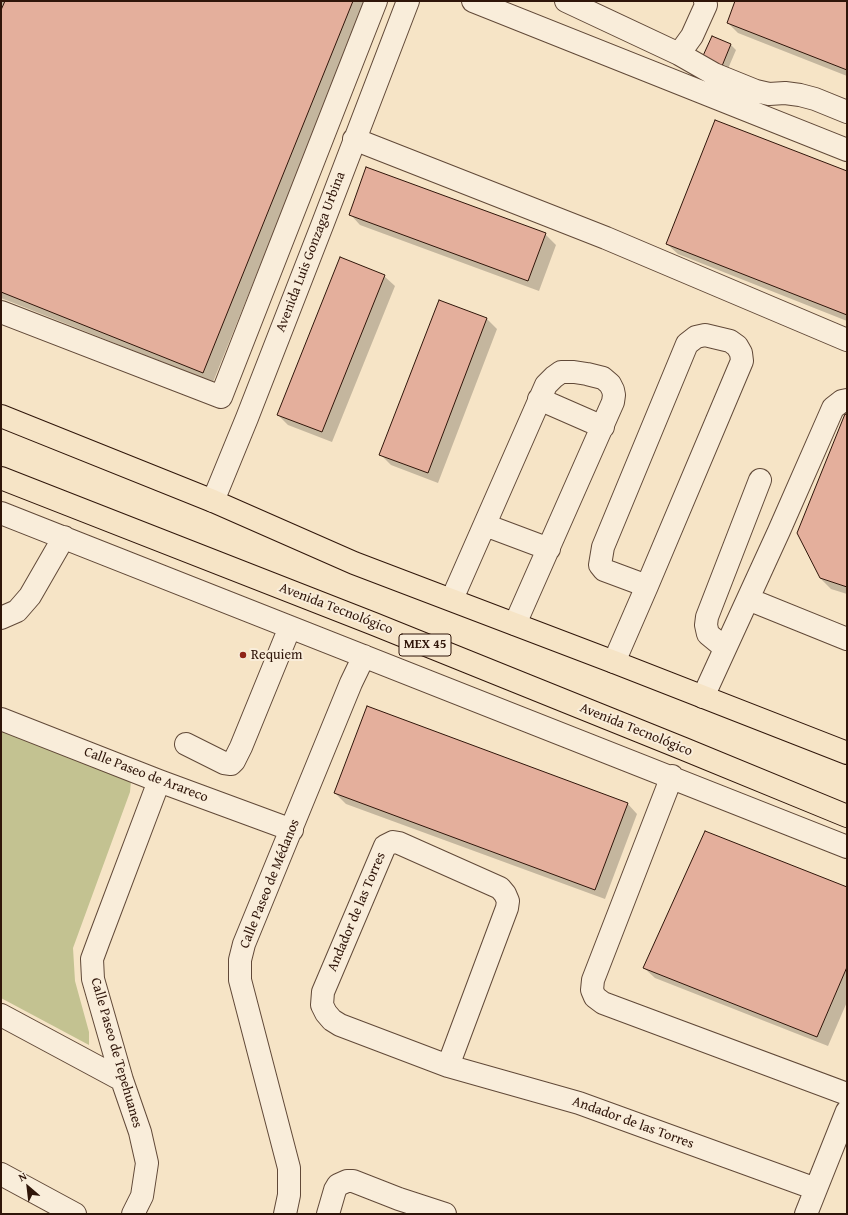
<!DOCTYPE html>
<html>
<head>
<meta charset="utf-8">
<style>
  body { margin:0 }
  #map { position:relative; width:848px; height:1215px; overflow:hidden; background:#f6e4c6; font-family:"Gentium Book Plus",serif }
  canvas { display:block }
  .frame { position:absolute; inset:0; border:2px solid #2f1509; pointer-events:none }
  .north { position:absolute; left:8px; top:1167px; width:40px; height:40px; -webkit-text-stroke:3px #f9edda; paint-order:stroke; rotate:332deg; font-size:11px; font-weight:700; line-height:16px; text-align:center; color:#2f1509 }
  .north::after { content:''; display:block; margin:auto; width:14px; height:18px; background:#2f1509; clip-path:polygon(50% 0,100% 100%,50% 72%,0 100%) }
</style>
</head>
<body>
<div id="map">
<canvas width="848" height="1215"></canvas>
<div class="frame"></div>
<div class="north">N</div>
</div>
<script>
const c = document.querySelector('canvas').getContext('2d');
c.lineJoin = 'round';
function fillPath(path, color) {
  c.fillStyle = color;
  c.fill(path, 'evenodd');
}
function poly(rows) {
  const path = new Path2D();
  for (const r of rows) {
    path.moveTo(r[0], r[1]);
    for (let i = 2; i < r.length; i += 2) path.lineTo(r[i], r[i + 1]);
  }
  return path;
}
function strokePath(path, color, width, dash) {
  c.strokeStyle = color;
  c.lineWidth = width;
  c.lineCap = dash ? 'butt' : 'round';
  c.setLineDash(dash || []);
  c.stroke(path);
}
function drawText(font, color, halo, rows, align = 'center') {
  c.font = font + ' "Gentium Book Plus",serif';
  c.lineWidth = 4;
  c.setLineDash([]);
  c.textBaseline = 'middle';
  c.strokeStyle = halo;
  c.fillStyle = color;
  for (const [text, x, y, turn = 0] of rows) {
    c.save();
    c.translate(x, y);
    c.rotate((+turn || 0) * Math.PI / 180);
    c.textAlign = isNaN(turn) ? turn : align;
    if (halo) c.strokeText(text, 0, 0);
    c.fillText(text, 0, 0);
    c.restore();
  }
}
const green = poly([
  [1,731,131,781,130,792,73,948,75,981,89,1032,89,1045,1,998]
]);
const shadow = poly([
  [1,1,367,1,213,382,1,298],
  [736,1,847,1,847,76,738,33,728,23],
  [713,37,731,45,736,50,727,71,709,63],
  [847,172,847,321,678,254,667,244],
  [350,214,545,234,556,245,539,291,360,225],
  [384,276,395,286,332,442,288,425,278,415],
  [487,319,497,329,438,483,391,465,381,455],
  [847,416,847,594,831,589,820,578],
  [335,793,627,803,637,814,605,899,346,804],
  [847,888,847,1002,828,1046,655,978,644,968]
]);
const building = poly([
  [5,1,353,1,203,373,1,292,1,10,5,1],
  [735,1,847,1,847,70,727,23,735,1],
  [712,36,731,44,722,66,702,58,712,36],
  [715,120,847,171,847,315,666,244,715,120],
  [366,167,546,233,528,281,349,215,366,167],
  [340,257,385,275,322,432,277,415,340,257],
  [439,300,487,318,428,473,379,455,439,300],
  [845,414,847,415,847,587,820,578,797,533,845,414],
  [367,706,628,803,595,890,334,793,367,706],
  [705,831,847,887,847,967,817,1037,643,968,705,831]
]);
const minor = poly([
  [473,1,847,150],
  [566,1,679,54,714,74,756,91,769,94,785,93,800,95,815,99,847,112],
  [679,54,692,36,706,5,705,1],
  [354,139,606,238,847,340],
  [1,312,221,397,376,1],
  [539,399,603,427],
  [213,501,247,418,323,223,408,1],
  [1,513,847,847],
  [485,525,549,549],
  [452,599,546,385,554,377,561,372,574,372,587,374,603,378,610,384,613,390,614,395,613,402,515,624],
  [748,599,847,639],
  [1,618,17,611,30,596,64,537],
  [725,648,708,634,706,625,707,617,760,480],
  [614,662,647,586,742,361,741,353,737,346,730,341,705,335,696,337,687,344,603,547,600,565,604,570,647,586],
  [703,697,779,531,833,408,842,401,847,400],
  [1,719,159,781,292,830],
  [186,744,224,763,231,764,234,761,241,747,290,627],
  [672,776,593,980,592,990,595,997,603,1003,847,1094],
  [1,1015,122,1080],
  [448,1066,507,908,508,901,505,894,500,888,399,843,393,842,385,846,323,992,322,1005,326,1013,332,1020,340,1025,448,1066,579,1103,816,1189],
  [1,1174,75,1214],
  [133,1214,142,1196,147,1163,140,1132,122,1080,93,979,92,959,99,940,159,781],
  [285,1214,289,1195,289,1168,240,980,240,960,244,944,351,683,364,656],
  [328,1214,335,1190,338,1185,347,1181,353,1181,399,1199,445,1214],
  [806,1214,847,1111]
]);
const major = poly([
  [1,416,213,501,354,563,614,662,847,753],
  [1,478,374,624,684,749,847,816]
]);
const markers = [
  [243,655,4,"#8f2418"]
];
const shields = [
  [425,645,52]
];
const shieldNames = [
  ["MEX 45",425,645]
];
const streetNames = [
  ["Avenida Luis Gonzaga Urbina",311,252,-69],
  ["Avenida Tecnológico",336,609,21],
  ["Avenida Tecnológico",636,730,22],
  ["Calle Paseo de Arareco",146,775,21],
  ["Calle Paseo de Médanos",270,884,-68],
  ["Andador de las Torres",357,912,-67],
  ["Calle Paseo de Tepehuanes",116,1053,74],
  ["Andador de las Torres",633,1123,20]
];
const poiNames = [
  ["Requiem",251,655]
];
fillPath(green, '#c3c291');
fillPath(shadow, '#0003');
fillPath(building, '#e4af9c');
strokePath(building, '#2f1509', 1);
strokePath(minor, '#614938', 24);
strokePath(major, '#2f1509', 24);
strokePath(minor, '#f9edda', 22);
strokePath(major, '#f6e4c6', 22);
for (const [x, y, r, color] of markers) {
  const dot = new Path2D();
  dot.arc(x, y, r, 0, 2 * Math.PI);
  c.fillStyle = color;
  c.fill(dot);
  strokePath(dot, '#f9edda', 1.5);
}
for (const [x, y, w] of shields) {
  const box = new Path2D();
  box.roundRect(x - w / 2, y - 11, w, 22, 3);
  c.fillStyle = '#f9edda';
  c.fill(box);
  strokePath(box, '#2f1509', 1);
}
drawText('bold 13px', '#2f1509', null, shieldNames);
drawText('14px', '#2f1509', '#f9edda', streetNames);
drawText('14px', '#2f1509', '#f9edda', poiNames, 'left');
</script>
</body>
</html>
